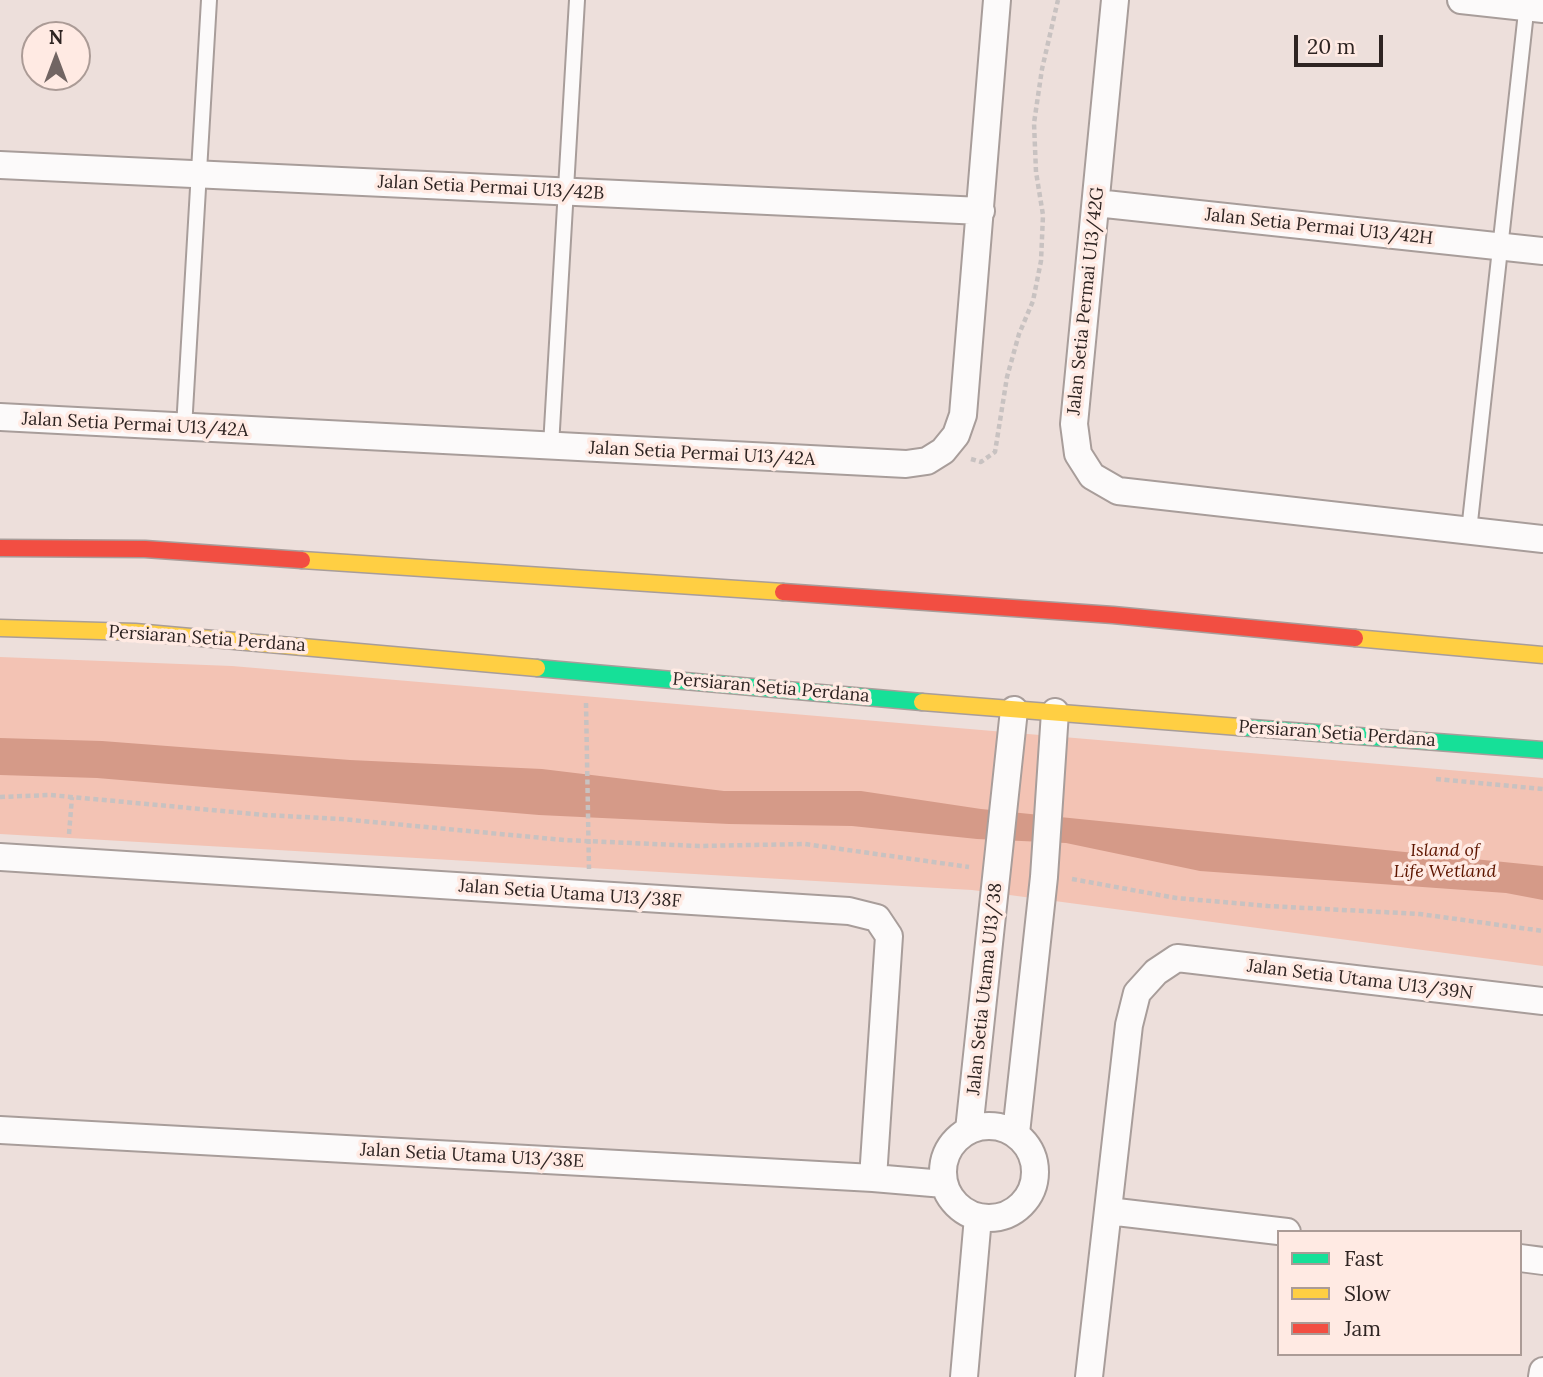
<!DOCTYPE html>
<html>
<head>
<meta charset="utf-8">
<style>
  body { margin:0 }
  #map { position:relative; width:1543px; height:1377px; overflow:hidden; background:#eddfdb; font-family:Lora,serif }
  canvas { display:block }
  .legend { position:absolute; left:1277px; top:1230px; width:245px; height:126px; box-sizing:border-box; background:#ffeae3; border:2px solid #ab9b96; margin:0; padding:9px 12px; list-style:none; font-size:21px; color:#2e2422 }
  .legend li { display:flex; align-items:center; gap:14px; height:35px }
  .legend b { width:35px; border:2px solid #ab9b96 }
  .north { position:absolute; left:21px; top:21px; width:70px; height:70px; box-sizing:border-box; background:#ffeae3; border:2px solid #ab9b96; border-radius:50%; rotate:0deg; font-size:19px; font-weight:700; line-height:28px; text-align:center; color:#2e2422 }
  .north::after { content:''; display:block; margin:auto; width:24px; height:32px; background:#716563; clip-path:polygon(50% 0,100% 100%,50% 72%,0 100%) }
  .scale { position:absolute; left:1294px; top:35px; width:89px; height:32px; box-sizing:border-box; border:4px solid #2e2422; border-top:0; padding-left:9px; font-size:21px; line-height:24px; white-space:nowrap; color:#2e2422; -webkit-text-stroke:5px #ffeae3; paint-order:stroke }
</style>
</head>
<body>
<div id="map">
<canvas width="1543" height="1377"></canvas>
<ul class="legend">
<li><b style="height:9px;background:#16e098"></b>Fast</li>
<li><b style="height:9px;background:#ffcf43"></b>Slow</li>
<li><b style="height:9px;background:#f24e42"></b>Jam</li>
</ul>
<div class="north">N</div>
<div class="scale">20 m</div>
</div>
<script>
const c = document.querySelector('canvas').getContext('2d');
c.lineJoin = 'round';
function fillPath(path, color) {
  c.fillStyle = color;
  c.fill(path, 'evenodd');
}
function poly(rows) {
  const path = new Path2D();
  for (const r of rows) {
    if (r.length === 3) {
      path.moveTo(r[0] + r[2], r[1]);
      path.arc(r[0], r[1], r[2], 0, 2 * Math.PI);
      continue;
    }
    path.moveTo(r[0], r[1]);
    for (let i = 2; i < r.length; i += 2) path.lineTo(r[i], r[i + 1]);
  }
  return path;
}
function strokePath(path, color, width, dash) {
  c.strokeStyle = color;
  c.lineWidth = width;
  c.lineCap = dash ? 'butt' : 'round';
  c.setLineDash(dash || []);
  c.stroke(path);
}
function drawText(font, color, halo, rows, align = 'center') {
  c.font = font + ' Lora,serif';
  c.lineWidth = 7;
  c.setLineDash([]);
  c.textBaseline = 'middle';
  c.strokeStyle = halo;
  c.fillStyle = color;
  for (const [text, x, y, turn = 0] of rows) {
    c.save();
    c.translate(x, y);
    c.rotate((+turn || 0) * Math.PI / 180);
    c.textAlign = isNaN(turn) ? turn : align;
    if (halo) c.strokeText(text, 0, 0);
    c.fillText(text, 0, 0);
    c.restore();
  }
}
const green = poly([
  [0,657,232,666,1543,778,1543,966,972,890,0,834]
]);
const water = poly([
  [0,738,102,741,350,760,542,769,724,791,861,791,981,809,1543,866,1543,900,1506,893,1200,871,1066,843,977,839,852,826,729,824,539,815,97,778,0,775]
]);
const path = poly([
  [971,459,981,462,995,452,1007,377,1019,334,1033,301,1041,261,1043,215,1036,172,1034,123,1042,69,1058,0],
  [586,703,589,869],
  [1436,779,1543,789],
  [0,797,50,795,265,815,341,819,564,840,699,846,805,844,969,867],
  [69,834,72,797],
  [1072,879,1176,898,1268,906,1420,914,1543,931]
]);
const lane = poly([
  [184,428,209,0],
  [551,446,577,0],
  [1469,531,1527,3]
]);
const street = poly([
  [1115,0,1074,424,1078,454,1092,476,1118,491,1543,539],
  [1461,0,1543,9],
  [0,165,981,211],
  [1096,203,1543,251],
  [0,417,906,464,927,461,943,451,956,435,963,415,997,0],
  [0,857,849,911,877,918,889,936,873,1178],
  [989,1172,46],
  [0,1130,873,1178,944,1184],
  [969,1130,1014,710],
  [1016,1133,1044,877,1055,712],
  [1108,1211,1287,1232],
  [1520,1258,1543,1261],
  [964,1377,978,1217],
  [1089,1377,1129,1025,1137,993,1156,972,1177,958,1543,1001],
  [1542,1377,1543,1371]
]);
const fast = poly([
  [537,668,922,702],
  [1239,727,1543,750]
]);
const slow = poly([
  [302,560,783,592],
  [0,628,135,632,537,668],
  [1355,638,1543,655],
  [922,702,1239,727]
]);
const jam = poly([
  [0,548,145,549,302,560],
  [783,592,1113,615,1355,638]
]);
const streetNames = [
  ["Jalan Setia Permai U13/42B",491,188,3],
  ["Jalan Setia Permai U13/42H",1319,227,6],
  ["Jalan Setia Permai U13/42G",1086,301,-84],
  ["Jalan Setia Permai U13/42A",135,425,3],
  ["Jalan Setia Permai U13/42A",702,454,3],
  ["Persiaran Setia Perdana",207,639,4],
  ["Persiaran Setia Perdana",771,688,5],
  ["Persiaran Setia Perdana",1337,734,4],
  ["Jalan Setia Utama U13/38F",570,894,4],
  ["Jalan Setia Utama U13/39N",1360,980,7],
  ["Jalan Setia Utama U13/38",985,989,-84],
  ["Jalan Setia Utama U13/38E",472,1156,3]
];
const parkNames = [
  ["Island of",1445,851],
  ["Life Wetland",1445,872]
];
fillPath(green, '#f3c3b4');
fillPath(water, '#d59a88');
strokePath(lane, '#a89d9a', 18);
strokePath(street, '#a89d9a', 30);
strokePath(fast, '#a89d9a', 19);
strokePath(slow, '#a89d9a', 19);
strokePath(jam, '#a89d9a', 19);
strokePath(path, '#c8c2c1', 4.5, [5, 3.5]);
strokePath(lane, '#fcfafa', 14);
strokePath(street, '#fcfafa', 26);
strokePath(fast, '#16e098', 16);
strokePath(slow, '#ffcf43', 16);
strokePath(jam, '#f24e42', 16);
drawText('18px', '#2e2422', '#ffeae3', streetNames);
drawText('italic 18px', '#5e1600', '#ffeae3', parkNames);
</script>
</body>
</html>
